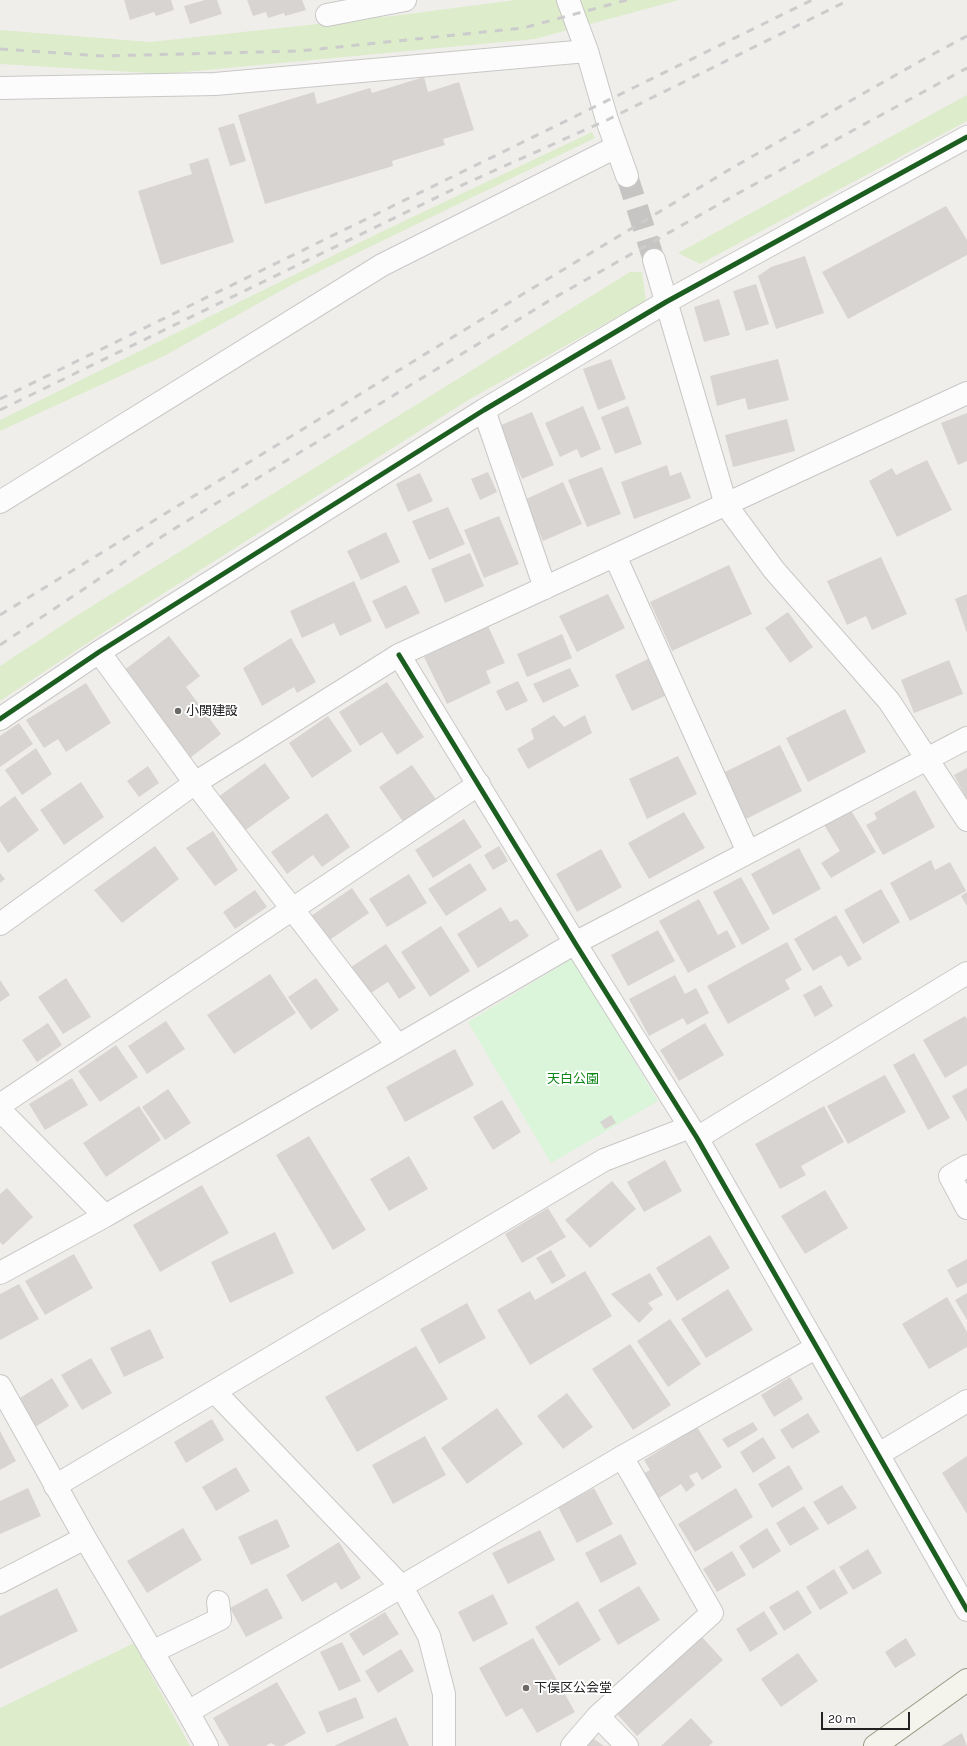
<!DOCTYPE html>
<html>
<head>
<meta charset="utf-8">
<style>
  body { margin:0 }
  #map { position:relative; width:967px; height:1746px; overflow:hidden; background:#f0eeeb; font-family:Karla,sans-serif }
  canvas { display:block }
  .scale { position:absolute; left:821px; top:1712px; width:89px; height:18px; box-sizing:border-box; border:2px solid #222; border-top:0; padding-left:5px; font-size:12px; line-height:14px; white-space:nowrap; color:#222; -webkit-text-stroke:3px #fff; paint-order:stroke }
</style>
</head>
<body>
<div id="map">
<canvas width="967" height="1746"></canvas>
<div class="scale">20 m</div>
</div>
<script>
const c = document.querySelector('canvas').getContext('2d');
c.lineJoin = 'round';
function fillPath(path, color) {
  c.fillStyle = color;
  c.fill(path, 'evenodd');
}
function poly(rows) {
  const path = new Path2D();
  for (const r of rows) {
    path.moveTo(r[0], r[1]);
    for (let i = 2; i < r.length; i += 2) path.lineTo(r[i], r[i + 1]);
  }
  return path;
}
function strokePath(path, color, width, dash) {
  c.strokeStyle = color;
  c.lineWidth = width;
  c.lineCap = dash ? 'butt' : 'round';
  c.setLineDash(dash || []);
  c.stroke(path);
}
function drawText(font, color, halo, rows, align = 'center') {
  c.font = font + ' Karla,"Noto Sans JP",sans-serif';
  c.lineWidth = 4;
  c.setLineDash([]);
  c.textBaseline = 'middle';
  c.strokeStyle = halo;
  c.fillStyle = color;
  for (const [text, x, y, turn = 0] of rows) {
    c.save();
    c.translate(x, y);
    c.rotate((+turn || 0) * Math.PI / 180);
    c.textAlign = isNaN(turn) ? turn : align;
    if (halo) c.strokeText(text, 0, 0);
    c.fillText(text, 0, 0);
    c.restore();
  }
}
const grass = poly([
  [515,0,679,0,535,39,164,74,0,64,0,30,150,42,401,15],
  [967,95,967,121,700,264,678,253],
  [592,132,595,138,293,284,164,356,0,431,0,420,383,231],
  [630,272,642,272,646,301,470,399,142,607,0,701,0,666,76,616],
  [134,1643,190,1746,0,1746,0,1708]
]);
const park = poly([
  [573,958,658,1101,551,1163,468,1022]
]);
const building = poly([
  [124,0,171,0,174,10,156,16,154,12,130,20],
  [205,0,217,0,222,14,190,24,184,6],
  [247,0,302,0,306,10,285,16,284,13,268,18,266,12,253,16],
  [424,77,428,92,459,82,474,130,443,139,445,145,392,161,393,166,265,204,238,115,314,92,317,104,370,88,372,93],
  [234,123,246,161,230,166,218,128],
  [208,158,234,242,161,265,138,191,192,174,189,164],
  [946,206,967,240,967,255,848,319,822,272],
  [805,256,824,313,776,329,758,276,771,267],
  [756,284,769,324,746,331,733,291],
  [719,299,730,335,704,342,694,307],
  [611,359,626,399,598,410,583,369],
  [778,359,789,400,748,410,745,398,717,406,710,376],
  [583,406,601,449,581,458,577,449,560,457,545,423],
  [628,406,642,444,615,454,601,417],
  [532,412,554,465,522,479,499,426],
  [967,413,967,461,958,465,941,423],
  [787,419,795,451,733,467,725,435],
  [927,460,952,510,897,537,869,481,892,468,896,475],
  [667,465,670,476,681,472,691,498,634,519,621,482],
  [602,467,621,514,587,527,568,480],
  [488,472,497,492,480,500,471,479],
  [420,473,433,501,408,512,396,484],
  [563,482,582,524,543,541,524,500],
  [448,507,465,544,429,560,412,521],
  [499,516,519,564,484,578,464,530],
  [386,532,400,562,361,580,347,551],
  [470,553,484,586,445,603,431,569],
  [881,557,907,614,872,630,866,616,847,625,827,581],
  [729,565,752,614,672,651,650,602],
  [354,581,372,621,340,636,334,623,302,638,290,611],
  [406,585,420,613,386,629,372,601],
  [608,594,625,628,577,652,559,616],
  [967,594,967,633,955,599],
  [788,612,813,647,790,663,765,628],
  [488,626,505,663,486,671,491,683,447,704,424,657],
  [562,634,572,658,527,677,517,654],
  [169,636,200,676,186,687,221,734,190,758,123,671],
  [291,638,316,682,297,693,294,687,262,706,243,668],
  [650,658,667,695,632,711,615,675],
  [949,660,963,694,914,713,901,680],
  [570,668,579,686,543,703,533,684],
  [518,681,528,701,506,711,496,691],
  [387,682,424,737,397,755,382,732,360,746,339,712],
  [86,683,111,723,66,752,58,739,44,748,26,720],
  [845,709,866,752,808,782,786,738],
  [554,715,564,727,585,715,592,733,528,769,517,749,534,739,531,729],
  [328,716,352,751,312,778,289,743],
  [19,723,33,744,0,767,0,736],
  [780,745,802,791,746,819,723,773],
  [36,748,52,774,22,795,5,770],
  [678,756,697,794,647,819,629,779],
  [265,763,290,798,243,832,218,797],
  [412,765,437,801,404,823,379,787],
  [148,766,159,783,139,797,127,781],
  [967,768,967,799,954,775],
  [81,782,104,817,64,845,40,810],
  [915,790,935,827,883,855,866,825,877,819,874,813],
  [15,796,39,830,8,853,0,841,0,807],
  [849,807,876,852,831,878,821,863,840,851,823,823],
  [684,812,705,848,649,879,628,843],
  [327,813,350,847,322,867,313,855,287,874,271,852],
  [464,819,482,847,433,878,415,850],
  [213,831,238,870,215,886,186,848],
  [155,846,179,879,122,923,94,890],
  [499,846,508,861,493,870,484,855],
  [799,848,821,889,773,915,751,874],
  [601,849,622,887,577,912,556,874],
  [931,860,935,870,950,862,966,891,910,921,890,883],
  [470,863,487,890,446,916,428,889],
  [0,873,5,879,0,883],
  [409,874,427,903,387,927,369,899],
  [741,877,770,929,742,945,713,892],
  [352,888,369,913,328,941,311,916],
  [881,889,900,922,863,944,844,910],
  [255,890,267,907,235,929,223,912],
  [967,892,967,906,961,896],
  [699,899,718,935,727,930,736,947,688,973,659,921],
  [501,907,510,922,517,919,529,936,478,968,457,934],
  [836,915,862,959,848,967,841,955,813,971,794,939],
  [441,926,470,971,430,997,401,952],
  [658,930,675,961,628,986,611,955],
  [787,942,802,970,785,980,790,989,728,1024,707,986],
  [386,944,416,988,399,999,388,982,366,996,348,969],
  [270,974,296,1013,234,1054,207,1015],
  [675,975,685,994,696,988,709,1013,687,1025,683,1018,649,1036,629,999],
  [66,978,91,1017,63,1034,38,997],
  [316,978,339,1010,311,1030,288,997],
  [0,980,10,995,0,1002],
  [821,985,833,1006,815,1017,803,995],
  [965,1016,967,1019,967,1065,945,1078,923,1040],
  [166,1021,185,1049,147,1074,128,1046],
  [48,1023,62,1045,37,1062,22,1040],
  [705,1023,724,1055,679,1081,660,1050],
  [116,1045,138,1077,100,1102,78,1071],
  [455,1049,474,1085,405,1122,386,1087],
  [914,1053,950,1118,928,1130,893,1065],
  [885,1075,906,1112,848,1144,827,1106],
  [72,1078,88,1105,45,1130,29,1104],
  [967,1088,967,1122,952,1096],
  [168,1089,191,1123,165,1140,142,1107],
  [502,1100,521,1132,493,1150,473,1117],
  [139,1106,161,1140,106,1177,83,1143],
  [824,1106,844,1142,801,1166,806,1175,780,1189,755,1144],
  [611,1115,616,1123,605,1129,600,1122],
  [309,1136,366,1230,333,1250,276,1155],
  [409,1156,428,1189,389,1211,370,1179],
  [665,1160,682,1191,644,1212,627,1182],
  [612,1181,636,1209,590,1248,565,1220],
  [202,1185,229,1233,160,1272,133,1225],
  [7,1188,33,1217,3,1245,0,1242,0,1194],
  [825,1190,848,1228,805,1254,781,1216],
  [548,1208,566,1237,522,1263,505,1234],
  [275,1232,294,1273,230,1303,211,1262],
  [710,1235,730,1268,677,1301,656,1268],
  [551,1250,566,1276,552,1284,536,1258],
  [74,1254,93,1288,45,1315,25,1281],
  [967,1259,967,1283,957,1288,947,1270],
  [585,1271,612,1316,530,1365,497,1310,530,1291,535,1300],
  [650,1273,663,1295,648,1303,653,1309,639,1323,611,1294],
  [19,1284,39,1319,0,1340,0,1294],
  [728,1289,753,1330,706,1358,681,1319],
  [967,1293,967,1320,955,1300],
  [947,1297,967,1332,967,1347,929,1369,902,1324],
  [467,1303,486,1338,439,1364,420,1329],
  [670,1319,701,1364,668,1387,637,1341],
  [150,1329,164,1358,124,1377,110,1348],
  [630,1344,671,1405,633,1430,592,1369],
  [416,1346,448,1399,357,1452,325,1397],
  [91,1358,112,1393,82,1410,61,1375],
  [790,1377,803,1399,774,1417,761,1395],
  [52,1378,69,1406,32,1429,15,1401],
  [567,1393,593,1427,563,1449,537,1416],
  [497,1408,523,1444,467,1484,441,1448],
  [808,1413,820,1432,792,1449,780,1430],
  [212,1419,224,1440,186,1463,174,1442],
  [753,1422,758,1430,728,1448,722,1439],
  [697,1427,722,1467,702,1480,697,1472,689,1476,695,1485,686,1492,681,1484,656,1500,641,1475,650,1470,644,1460],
  [0,1431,16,1461,0,1470],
  [425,1436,446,1475,393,1504,372,1465],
  [763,1437,776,1458,753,1473,740,1452],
  [967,1456,967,1514,942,1473],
  [789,1465,803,1489,772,1508,758,1484],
  [236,1467,250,1491,216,1511,202,1487],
  [842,1485,857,1508,828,1525,813,1502],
  [28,1488,41,1516,0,1534,0,1501],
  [594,1488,613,1524,577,1543,558,1507],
  [736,1488,753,1517,695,1552,678,1524],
  [804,1506,819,1529,790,1546,776,1523],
  [277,1519,290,1547,251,1565,238,1537],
  [183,1528,202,1560,147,1593,127,1561],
  [767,1528,781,1551,753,1569,739,1546],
  [540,1530,555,1560,508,1584,492,1553],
  [621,1534,637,1564,601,1583,585,1553],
  [339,1542,361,1578,341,1590,336,1582,302,1602,286,1575],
  [868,1549,882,1573,853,1590,839,1567],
  [732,1551,746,1575,717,1592,703,1569],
  [834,1569,848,1593,820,1610,806,1587],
  [639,1586,660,1620,618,1645,598,1610],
  [57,1588,78,1631,0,1669,0,1616],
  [267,1588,283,1618,246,1637,230,1608],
  [798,1590,812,1613,784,1631,769,1607],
  [493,1594,508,1624,473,1642,458,1612],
  [578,1601,601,1640,559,1666,535,1627],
  [764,1611,778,1634,750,1652,736,1629],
  [385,1612,399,1634,363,1656,349,1634],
  [702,1637,723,1660,637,1736,616,1713],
  [533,1638,575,1712,537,1733,522,1708,506,1717,479,1668],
  [906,1638,916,1655,895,1668,885,1652],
  [342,1642,361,1681,339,1691,320,1652],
  [401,1649,414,1671,378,1693,365,1671],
  [798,1653,818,1681,781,1707,761,1679],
  [277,1682,306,1733,283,1746,276,1746,271,1743,266,1746,229,1746,213,1718],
  [356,1697,364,1718,327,1733,318,1712],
  [396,1717,409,1746,334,1746],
  [691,1718,713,1742,709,1746,661,1746],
  [962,1733,967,1746,941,1746],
  [590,1736,604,1746,581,1746]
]);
const streetTunnel = poly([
  [627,176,654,260]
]);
const street = poly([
  [568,0,587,51,607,120,627,176],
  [327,15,405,0],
  [0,88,215,84,587,51],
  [654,260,726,505,774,570,889,701,967,820],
  [484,410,545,588],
  [0,502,382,265,616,147],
  [615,556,748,852],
  [99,652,195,783,398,1046],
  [399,655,575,943,697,1138,967,1610],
  [0,719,99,652,484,410,666,302,967,137],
  [0,924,195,783,399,655,967,393],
  [0,1105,479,784],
  [0,1110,105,1216],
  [697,1138,967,973],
  [967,1166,950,1176,967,1208],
  [0,1273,105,1216,575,943,967,738],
  [0,1386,85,1538,188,1712,207,1746],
  [215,1392,402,1587,429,1636,444,1694,444,1746],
  [879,1454,967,1401],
  [55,1486,604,1160,690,1127],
  [0,1582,85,1538],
  [152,1652,220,1619,218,1602],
  [188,1712,622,1457,817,1347],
  [598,1716,627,1746],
  [572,1746,598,1716,712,1613,622,1457]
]);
const secondary = poly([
  [875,1746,967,1680]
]);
const rail = poly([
  [0,49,103,56,299,51,523,28,627,0],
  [0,399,812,0],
  [0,410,460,186,607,120,849,0],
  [0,615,541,283,732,168,924,59,967,36],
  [0,645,169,532,552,299,744,190,967,68]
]);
const cycleway = poly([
  [399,655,575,943,697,1138,967,1610],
  [0,719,99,652,484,410,666,302,967,137]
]);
const markers = [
  [178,711,4,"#6a6968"],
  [526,1688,4,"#6a6968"]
];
const poiNames = [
  ["小関建設",186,711],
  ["下俣区公会堂",534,1688]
];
const parkNames = [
  ["天白公園",573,1079]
];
fillPath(grass, '#ddeccb');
fillPath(park, '#daf5da');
fillPath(building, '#d7d4d2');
strokePath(streetTunnel, '#c7c5c3', 22, [22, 11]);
strokePath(street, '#c9c8c7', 24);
strokePath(secondary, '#999a82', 24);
strokePath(street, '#fdfcfc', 22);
strokePath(secondary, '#f4f4ed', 22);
strokePath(rail, '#ccc', 3, [8, 8]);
strokePath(cycleway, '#1b5e20', 5);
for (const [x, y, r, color] of markers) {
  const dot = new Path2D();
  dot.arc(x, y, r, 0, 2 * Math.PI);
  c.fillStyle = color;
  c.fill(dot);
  strokePath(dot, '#fff', 1.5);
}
drawText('13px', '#222', '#fff', poiNames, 'left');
drawText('13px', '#0c8416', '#fff', parkNames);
</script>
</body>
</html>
